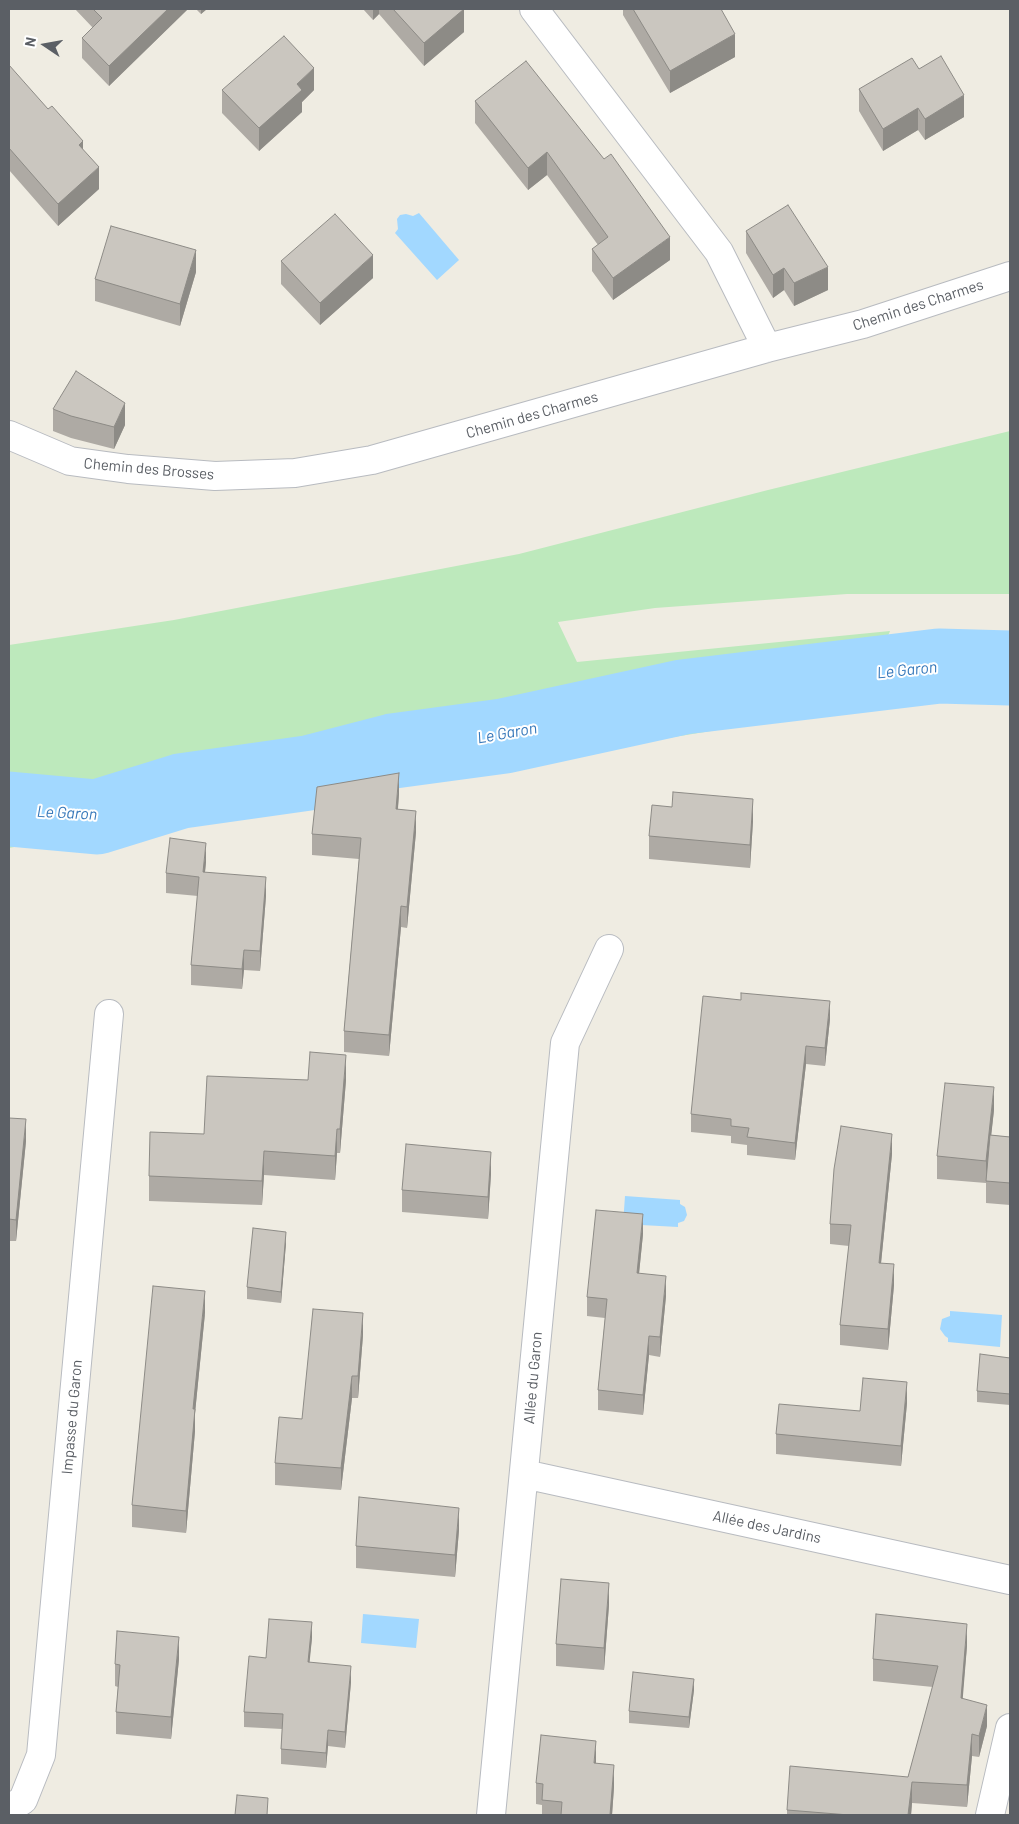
<!DOCTYPE html>
<html>
<head>
<meta charset="utf-8">
<style>
  body { margin:0 }
  #map { position:relative; width:1019px; height:1824px; overflow:hidden; background:#efece2; font-family:Barlow,sans-serif }
  canvas { display:block }
  .frame { position:absolute; inset:0; border:10px solid #5b5f65; pointer-events:none }
  .north { position:absolute; left:20px; top:20px; width:50px; height:50px; -webkit-text-stroke:4px #fff; paint-order:stroke; rotate:282deg; font-size:14px; font-weight:700; line-height:20px; text-align:center; color:#5b5f65 }
  .north::after { content:''; display:block; margin:auto; width:18px; height:22px; background:#5b5f65; clip-path:polygon(50% 0,100% 100%,50% 72%,0 100%) }
</style>
</head>
<body>
<div id="map">
<canvas width="1019" height="1824"></canvas>
<div class="frame"></div>
<div class="north">N</div>
</div>
<script>
const c = document.querySelector('canvas').getContext('2d');
c.lineJoin = 'round';
function fillPath(path, color) {
  c.fillStyle = color;
  c.fill(path, 'evenodd');
}
function poly(rows) {
  const path = new Path2D();
  for (const r of rows) {
    path.moveTo(r[0], r[1]);
    for (let i = 2; i < r.length; i += 2) path.lineTo(r[i], r[i + 1]);
  }
  return path;
}
function strokePath(path, color, width, dash) {
  c.strokeStyle = color;
  c.lineWidth = width;
  c.lineCap = dash ? 'butt' : 'round';
  c.setLineDash(dash || []);
  c.stroke(path);
}
function drawText(font, color, halo, rows, align = 'center') {
  c.font = font + ' Barlow,sans-serif';
  c.lineWidth = 4;
  c.setLineDash([]);
  c.textBaseline = 'middle';
  c.strokeStyle = halo;
  c.fillStyle = color;
  for (const [text, x, y, turn = 0] of rows) {
    c.save();
    c.translate(x, y);
    c.rotate((+turn || 0) * Math.PI / 180);
    c.textAlign = isNaN(turn) ? turn : align;
    if (halo) c.strokeText(text, 0, 0);
    c.fillText(text, 0, 0);
    c.restore();
  }
}
const green = poly([
  [1010,431,1010,594,847,594,655,608,558,622,577,662,890,631,859,707,143,823,9,848,9,645,174,620,519,554,768,490]
]);
const water = poly([
  [419,213,459,260,437,280,395,233,398,229,397,219,400,215,406,214,413,216],
  [625,1196,680,1200,680,1204,685,1207,687,1215,684,1221,678,1223,678,1227,623,1224],
  [950,1311,1002,1315,1000,1347,948,1342,948,1338,945,1336,940,1329,942,1319,950,1316],
  [363,1614,419,1619,416,1648,361,1643]
]);
const river = poly([
  [9,809,97,817,181,791,308,773,393,751,504,736,683,697,939,666,1010,668]
]);
const minor = poly([
  [534,9,719,252,767,348],
  [9,435,70,461,128,469,215,476,295,473,372,460,767,348,863,324,1010,276],
  [524,1474,1010,1580],
  [9,1809,23,1800,41,1755,109,1014],
  [491,1815,565,1043,609,949],
  [990,1815,1010,1728]
]);
const wall = poly([
  [75,9,188,9,109,86,82,58,82,38,93,28],
  [196,9,207,9,201,14],
  [363,9,463,9,464,32,424,66,379,14,373,20],
  [623,9,721,9,735,57,670,93,623,15],
  [9,65,99,189,58,226,9,170],
  [919,69,964,117,925,140,918,130,883,151,859,111,859,89],
  [222,90,314,90,302,102,302,112,259,151,222,113],
  [475,101,604,159,670,260,613,300,592,271,592,249,598,245,547,175,528,190,475,123],
  [746,231,828,290,794,306,784,290,773,298,746,253],
  [281,261,373,278,320,325,281,284],
  [196,272,180,326,95,301,95,279],
  [53,409,125,425,114,449,71,438,53,431],
  [399,794,398,809,416,832,407,928,401,927,389,1056,344,1052,344,1031,359,859,312,855,312,834],
  [753,821,750,868,649,859,649,836],
  [206,862,205,872,266,896,260,971,244,970,242,989,191,985,191,965,198,896,166,893,166,873],
  [830,1019,825,1066,806,1064,795,1160,747,1155,747,1145,731,1143,731,1136,691,1132,691,1114],
  [308,1080,346,1080,340,1153,337,1153,335,1180,264,1175,262,1205,149,1201,149,1176,204,1134],
  [994,1110,991,1135,1010,1137,1010,1205,986,1203,986,1179,986,1183,937,1179,937,1156],
  [9,1118,26,1141,16,1241,9,1241],
  [892,1154,881,1263,894,1285,888,1350,840,1345,840,1325,849,1246,830,1244,830,1224],
  [491,1174,488,1219,402,1212,402,1190],
  [643,1234,639,1274,666,1296,660,1357,649,1355,643,1415,598,1410,598,1390,605,1318,587,1316,587,1297],
  [286,1243,281,1303,247,1299,247,1287],
  [205,1313,195,1413,195,1431,186,1533,132,1527,132,1505],
  [363,1335,358,1398,352,1398,341,1490,275,1485,275,1463,302,1419],
  [1010,1358,1010,1405,977,1402,977,1391],
  [907,1403,901,1466,776,1454,776,1434],
  [459,1530,455,1577,356,1568,356,1546],
  [609,1605,604,1670,556,1666,556,1644],
  [312,1638,309,1662,351,1682,345,1748,328,1746,326,1768,281,1764,281,1749,282,1729,244,1727,244,1712,266,1658],
  [967,1646,962,1699,987,1726,979,1757,972,1756,967,1807,912,1803,911,1815,787,1815,787,1810,908,1777,933,1687,873,1681,873,1659],
  [179,1659,171,1739,116,1734,116,1712,118,1687,115,1686,115,1664],
  [694,1690,689,1728,629,1723,629,1711],
  [596,1763,614,1787,612,1815,542,1815,542,1805,536,1804,536,1783]
]);
const shadedWall = poly([
  [168,9,188,9,109,86,109,66],
  [201,9,207,9,201,14],
  [373,9,379,9,379,14,373,20],
  [464,9,464,32,424,66,424,43],
  [735,34,735,57,670,93,670,71],
  [314,68,314,90,302,102,302,112,259,151,259,128,297,84],
  [964,95,964,117,925,140,925,119],
  [918,108,918,130,883,151,883,129],
  [83,141,83,162,79,145],
  [547,152,547,175,528,190,528,168],
  [99,167,99,189,58,226,58,204],
  [670,237,670,260,613,300,613,278],
  [196,250,196,272,180,326,180,304],
  [373,255,373,278,320,325,320,303],
  [828,267,828,290,794,306,794,283],
  [784,268,784,290,773,298,773,275],
  [125,403,125,425,114,449,114,427],
  [399,773,399,794,396,830,396,809],
  [753,799,753,821,750,868,750,845],
  [416,811,416,832,407,928,407,907],
  [206,843,206,862,203,891,203,872],
  [266,877,266,896,260,971,260,951],
  [401,906,401,927,389,1056,389,1035],
  [244,950,244,970,242,989,242,969],
  [830,1001,830,1019,825,1066,825,1048],
  [806,1046,806,1064,795,1160,795,1143],
  [346,1055,346,1080,340,1153,340,1129],
  [994,1087,994,1110,986,1183,986,1161],
  [26,1119,26,1141,16,1241,16,1220],
  [337,1129,337,1153,335,1180,335,1156],
  [892,1134,892,1154,879,1283,879,1263],
  [264,1151,264,1175,262,1205,262,1181],
  [491,1152,491,1174,488,1219,488,1197],
  [643,1214,643,1234,637,1293,637,1273],
  [286,1232,286,1243,281,1303,281,1292],
  [894,1264,894,1285,888,1350,888,1329],
  [666,1276,666,1296,660,1357,660,1337],
  [205,1291,205,1313,195,1413,195,1431,186,1533,186,1511,193,1409],
  [363,1313,363,1335,358,1398,358,1376],
  [649,1336,649,1355,643,1415,643,1395],
  [352,1376,352,1398,341,1490,341,1468],
  [907,1382,907,1403,901,1466,901,1446],
  [459,1508,459,1530,455,1577,455,1555],
  [609,1583,609,1605,604,1670,604,1648],
  [312,1622,312,1638,308,1678,308,1662],
  [967,1624,967,1646,961,1720,961,1698],
  [179,1637,179,1659,171,1739,171,1717],
  [351,1666,351,1682,345,1748,345,1732],
  [694,1679,694,1690,689,1728,689,1717],
  [987,1705,987,1726,979,1757,979,1736],
  [328,1730,328,1746,326,1768,326,1753],
  [972,1734,972,1756,967,1807,967,1785],
  [596,1741,596,1762,594,1785,594,1763],
  [614,1765,614,1787,612,1815,610,1815],
  [912,1782,912,1803,911,1815,908,1815]
]);
const building = poly([
  [93,9,168,9,109,66,82,38,102,18,93,9],
  [393,9,464,9,424,43,393,9],
  [633,9,721,9,735,34,670,71,633,9],
  [284,36,314,68,297,84,302,90,259,128,222,90,284,36],
  [941,56,964,95,925,119,918,108,883,129,859,89,912,58,919,69,941,56],
  [526,61,604,159,611,154,670,237,613,278,592,249,608,237,547,152,528,168,475,101,526,61],
  [9,65,48,109,52,106,83,141,79,145,99,167,58,204,9,148,9,65],
  [788,205,828,267,794,283,784,268,773,275,746,231,788,205],
  [335,214,373,255,320,303,281,261,335,214],
  [111,226,196,250,180,304,95,279,111,226],
  [76,371,125,403,114,427,71,416,53,409,76,371],
  [399,773,396,809,416,811,407,907,401,906,389,1035,344,1031,361,838,312,834,317,787,399,773],
  [673,792,753,799,750,845,649,836,652,805,672,807,673,792],
  [170,838,206,843,203,872,266,877,260,951,244,950,242,969,191,965,199,877,166,873,170,838],
  [741,993,830,1001,825,1048,806,1046,795,1143,747,1137,749,1128,731,1126,731,1119,691,1114,703,996,741,1000,741,993],
  [310,1052,346,1055,340,1129,337,1129,335,1156,264,1151,262,1181,149,1176,150,1132,204,1134,207,1076,308,1080,310,1052],
  [945,1083,994,1087,986,1161,937,1156,945,1083],
  [9,1118,26,1119,16,1220,9,1219,9,1118],
  [841,1126,892,1134,879,1263,894,1264,888,1329,840,1325,851,1225,830,1224,834,1169,841,1126],
  [990,1135,1010,1137,1010,1183,986,1181,990,1135],
  [406,1144,491,1152,488,1197,402,1190,406,1144],
  [596,1210,643,1214,637,1273,666,1276,660,1337,649,1336,643,1395,598,1390,607,1299,587,1297,596,1210],
  [253,1228,286,1232,281,1292,247,1287,253,1228],
  [153,1286,205,1291,193,1409,195,1409,186,1511,132,1505,153,1286],
  [313,1309,363,1313,358,1376,352,1376,341,1468,275,1463,279,1417,302,1419,313,1309],
  [980,1354,1010,1358,1010,1394,977,1391,980,1354],
  [863,1378,907,1382,901,1446,776,1434,779,1404,860,1411,863,1378],
  [359,1497,459,1508,455,1555,356,1546,359,1497],
  [561,1579,609,1583,604,1648,556,1644,561,1579],
  [876,1614,967,1624,961,1698,987,1705,979,1736,972,1734,967,1785,912,1782,908,1815,849,1815,787,1810,790,1766,908,1777,938,1666,873,1659,876,1614],
  [269,1619,312,1622,308,1662,351,1666,345,1732,328,1730,326,1753,281,1749,283,1714,244,1712,249,1656,266,1658,269,1619],
  [117,1631,179,1637,171,1717,116,1712,120,1665,115,1664,117,1631],
  [633,1672,694,1679,689,1717,629,1711,633,1672],
  [541,1735,596,1741,594,1763,614,1765,610,1815,561,1815,562,1802,542,1800,543,1784,536,1783,541,1735],
  [237,1795,268,1798,267,1815,235,1815,237,1795]
]);
const streetNames = [
  ["Chemin des Charmes",918,305,-18],
  ["Chemin des Charmes",532,415,-16],
  ["Chemin des Brosses",149,469,5],
  ["Allée du Garon",533,1378,-85],
  ["Impasse du Garon",72,1417,-85],
  ["Allée des Jardins",767,1527,12]
];
const waterNames = [
  ["Le Garon",907,670,-6],
  ["Le Garon",507,733,-10],
  ["Le Garon",67,813,3]
];
fillPath(green, '#bde9bc');
fillPath(water, '#a2d8ff');
strokePath(river, '#a2d8ff', 75);
strokePath(minor, '#b8bbc0', 30);
strokePath(minor, '#fff', 28);
fillPath(wall, '#aeaaa4');
fillPath(shadedWall, '#8d8b86');
fillPath(building, '#cac6bf');
strokePath(building, '#8d8b86', 1);
drawText('15px', '#5b5f65', '#fff', streetNames);
drawText('italic 16px', '#3678ba', '#fff', waterNames);
</script>
</body>
</html>
